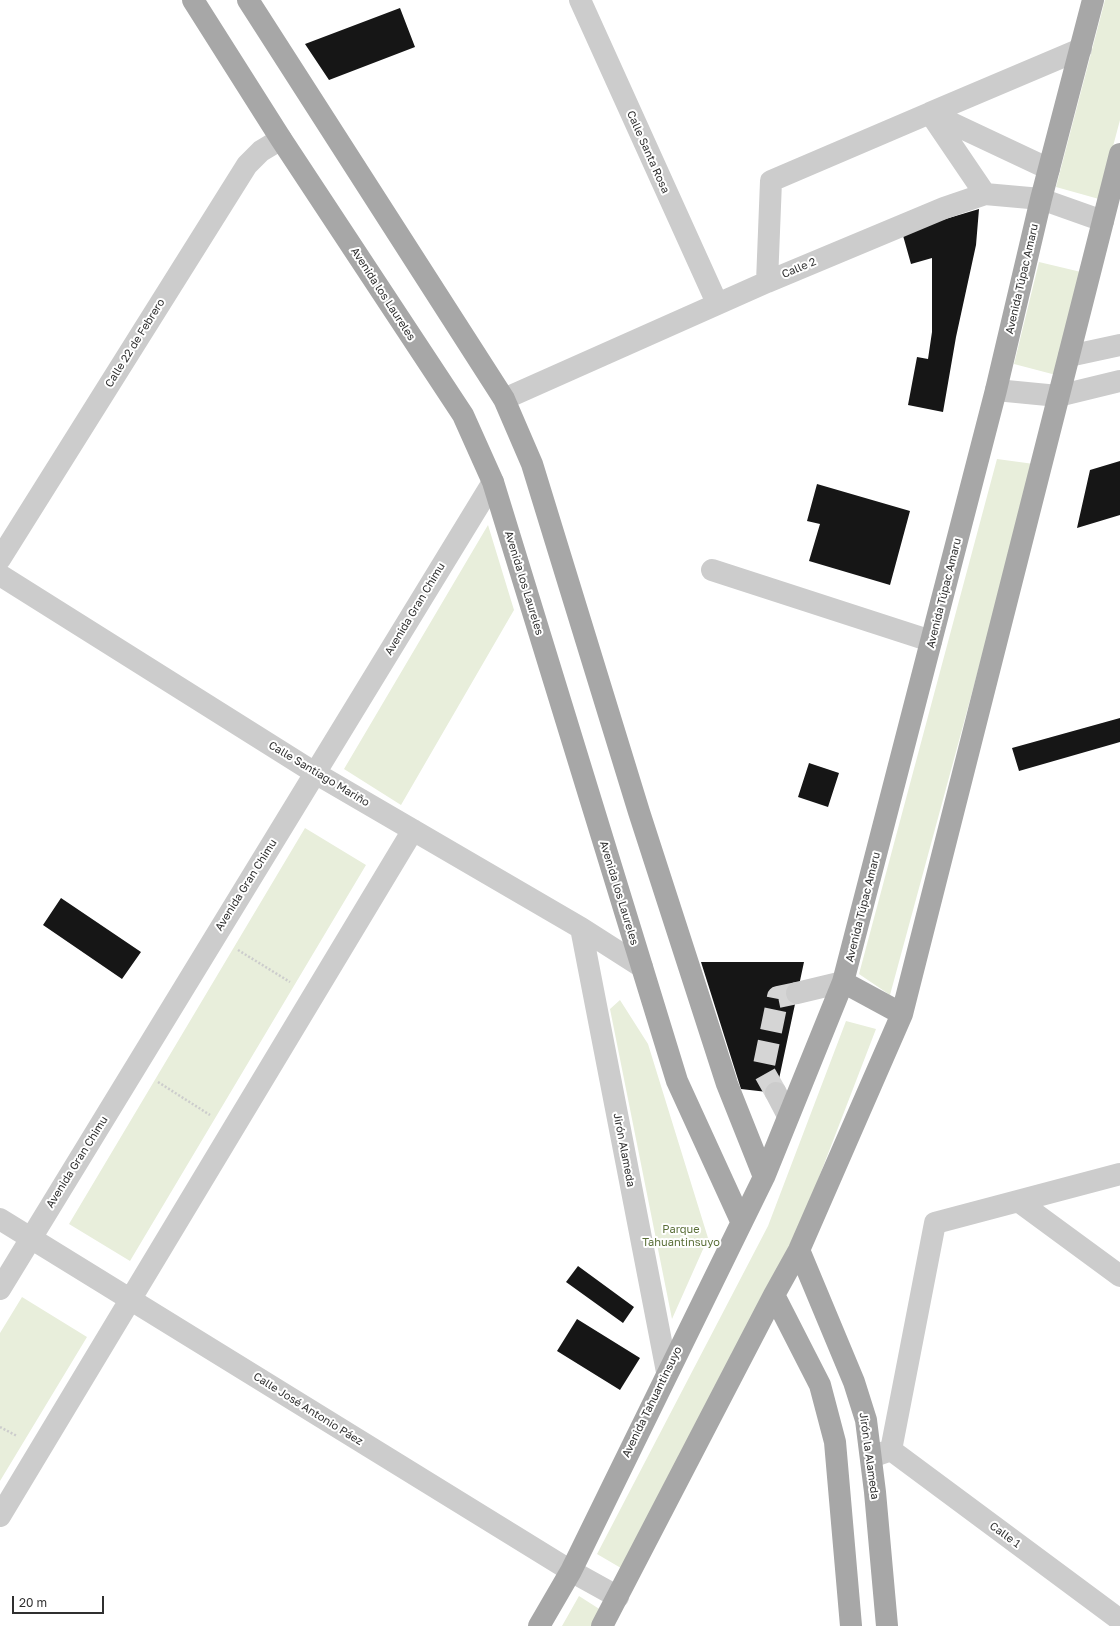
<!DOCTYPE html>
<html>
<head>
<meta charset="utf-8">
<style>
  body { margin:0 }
  #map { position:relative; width:1120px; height:1626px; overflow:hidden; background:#fff; font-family:"Golos Text",sans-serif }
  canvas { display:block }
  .scale { position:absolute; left:12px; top:1596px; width:92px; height:18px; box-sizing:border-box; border:2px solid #2f2f2f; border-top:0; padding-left:5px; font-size:12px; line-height:14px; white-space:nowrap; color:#2f2f2f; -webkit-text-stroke:3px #fff; paint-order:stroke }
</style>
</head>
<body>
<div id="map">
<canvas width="1120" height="1626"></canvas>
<div class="scale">20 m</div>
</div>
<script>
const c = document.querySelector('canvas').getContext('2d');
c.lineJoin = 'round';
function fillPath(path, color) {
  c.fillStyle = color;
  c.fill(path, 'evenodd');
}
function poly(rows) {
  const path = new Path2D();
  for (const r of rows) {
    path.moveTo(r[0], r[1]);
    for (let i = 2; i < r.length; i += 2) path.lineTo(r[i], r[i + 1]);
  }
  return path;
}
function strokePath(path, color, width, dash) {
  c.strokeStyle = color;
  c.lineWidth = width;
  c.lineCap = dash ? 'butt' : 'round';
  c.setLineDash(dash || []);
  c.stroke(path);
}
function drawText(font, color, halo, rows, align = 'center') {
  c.font = font + ' "Golos Text",sans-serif';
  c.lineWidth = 4;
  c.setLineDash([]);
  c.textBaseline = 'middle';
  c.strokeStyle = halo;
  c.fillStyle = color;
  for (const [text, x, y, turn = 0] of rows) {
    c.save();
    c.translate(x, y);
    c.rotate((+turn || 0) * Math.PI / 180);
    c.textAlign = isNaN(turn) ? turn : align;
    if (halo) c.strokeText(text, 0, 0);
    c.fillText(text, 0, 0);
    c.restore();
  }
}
const green = poly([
  [1105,0,1120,0,1120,120,1099,199,1056,187],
  [1039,262,1081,272,1056,375,1014,364],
  [997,459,1034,464,890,995,859,974],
  [488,525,514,610,401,805,344,769],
  [305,828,366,865,130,1261,69,1224],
  [620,1000,648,1044,708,1238,672,1319,610,1009],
  [846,1021,876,1029,796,1237,626,1571,597,1554,768,1226],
  [22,1297,87,1337,0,1481,0,1333],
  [579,1596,604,1612,597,1626,562,1626]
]);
const building = poly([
  [400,8,415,47,329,80,305,44],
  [979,209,976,245,956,337,943,412,908,405,917,357,928,359,932,332,932,258,911,264,902,232],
  [1120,461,1120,515,1077,528,1090,470],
  [817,484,910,511,890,585,809,561,820,524,807,521],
  [1120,718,1120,742,1019,771,1012,748],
  [809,763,839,773,828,807,798,797],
  [61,898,141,952,122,979,43,925],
  [701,962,804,962,776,1093,741,1089],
  [578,1266,634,1307,623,1323,566,1282],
  [577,1319,640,1358,620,1390,557,1351]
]);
const minorTunnel = poly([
  [776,1093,763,1070,778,997,797,993]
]);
const path = poly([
  [238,950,290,982],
  [158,1082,210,1115],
  [0,1427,17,1436]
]);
const minor = poly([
  [580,0,717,303],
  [1049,169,930,113,1081,49],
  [767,282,771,181,930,113,985,194],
  [1069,356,1120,345],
  [996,390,1058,396,1120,381],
  [504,399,767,282,944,208,985,194,1041,199,1103,221],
  [0,559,247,165,261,151,281,139],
  [712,570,931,641],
  [0,575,315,773,581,928,642,967],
  [581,928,667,1372],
  [797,993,843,982],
  [776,1093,788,1116],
  [1018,1201,1120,1276],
  [0,1219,571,1571,618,1597],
  [0,1289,493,482],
  [891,1450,1120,1620],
  [871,1457,891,1450,935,1223,1120,1174],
  [0,1516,413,830]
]);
const major = poly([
  [193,0,281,139,463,415,493,482,677,1081,741,1221],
  [248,0,504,399,532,464,639,812,727,1084,764,1177],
  [843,982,902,1014],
  [799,1250,854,1382,866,1420,875,1492,887,1626],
  [774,1295,820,1385,835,1442,851,1626],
  [539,1626,571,1571,764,1177,843,982,996,390,1041,199,1093,0],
  [602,1626,774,1295,799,1250,902,1014,1120,154]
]);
const streetNames = [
  ["Calle Santa Rosa",648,152,66],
  ["Calle 2",799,268,-23],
  ["Avenida Túpac Amaru",1022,279,-77],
  ["Avenida los Laureles",383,294,57],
  ["Calle 22 de Febrero",135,343,-58],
  ["Avenida los Laureles",524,583,73],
  ["Avenida Túpac Amaru",944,593,-76],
  ["Avenida Gran Chimu",415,609,-59],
  ["Calle Santiago Mariño",319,774,31],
  ["Avenida Gran Chimu",246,885,-58],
  ["Avenida los Laureles",619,893,73],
  ["Avenida Túpac Amaru",863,907,-76],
  ["Jirón Alameda",624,1150,79],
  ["Avenida Gran Chimu",77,1162,-58],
  ["Avenida Tahuantinsuyo",652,1402,-64],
  ["Calle José Antonio Páez",308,1409,32],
  ["Jirón la Alameda",869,1456,82],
  ["Calle 1",1005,1535,36]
];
const parkNames = [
  ["Parque",681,1230],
  ["Tahuantinsuyo",681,1243]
];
fillPath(green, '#e8eedb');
fillPath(building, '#161616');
strokePath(minorTunnel, '#d5d5d5', 22, [22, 11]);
strokePath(path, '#ccc', 2.5, [2, 2]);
strokePath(minor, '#ccc', 22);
strokePath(major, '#a7a7a7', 22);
drawText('11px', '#2f2f2f', '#fff', streetNames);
drawText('11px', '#5a6f38', '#fff', parkNames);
</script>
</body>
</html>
